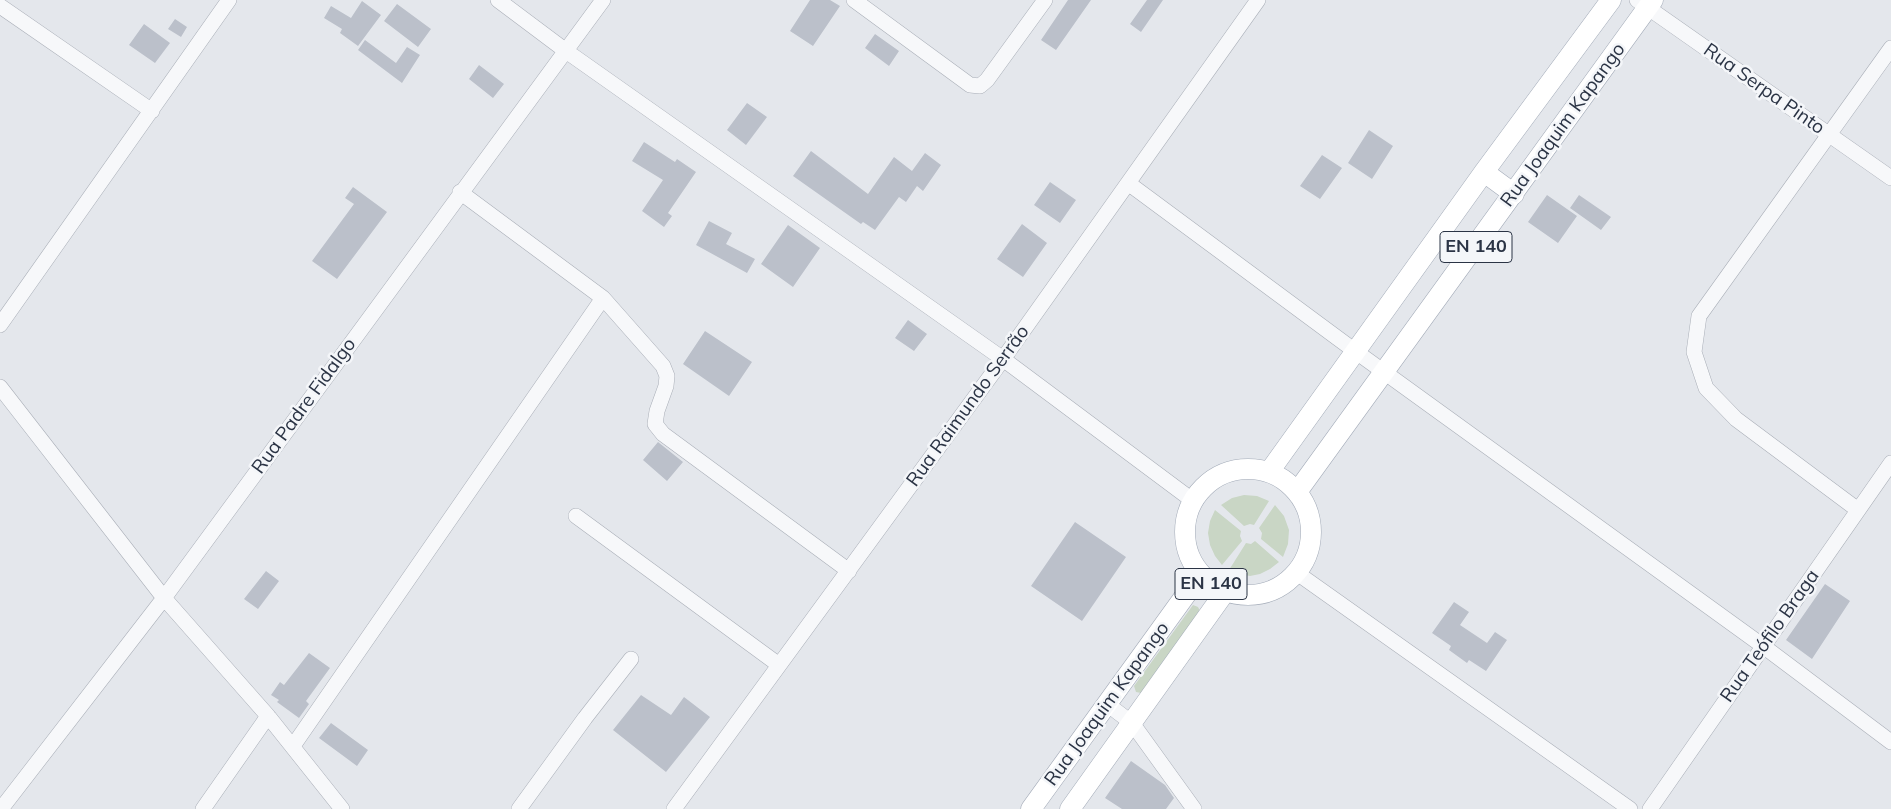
<!DOCTYPE html>
<html>
<head>
<meta charset="utf-8">
<style>
  body { margin:0 }
  canvas { display:block; background:#e4e7ec }
</style>
</head>
<body>
<canvas width="1891" height="809"></canvas>
<script>
const c = document.querySelector('canvas').getContext('2d');
c.lineJoin = 'round';
function fillPath(path, color) {
  c.fillStyle = color;
  c.fill(path, 'evenodd');
}
function poly(rows) {
  const path = new Path2D();
  for (const r of rows) {
    if (r.length === 3) {
      path.moveTo(r[0] + r[2], r[1]);
      path.arc(r[0], r[1], r[2], 0, 2 * Math.PI);
      continue;
    }
    path.moveTo(r[0], r[1]);
    for (let i = 2; i < r.length; i += 2) path.lineTo(r[i], r[i + 1]);
  }
  return path;
}
function strokePath(path, color, width, dash) {
  c.strokeStyle = color;
  c.lineWidth = width;
  c.lineCap = dash ? 'butt' : 'round';
  c.setLineDash(dash || []);
  c.stroke(path);
}
function drawText(font, color, halo, rows, align = 'center') {
  c.font = font + ' Mulish,sans-serif';
  c.lineWidth = 5;
  c.setLineDash([]);
  c.textBaseline = 'middle';
  c.strokeStyle = halo;
  c.fillStyle = color;
  for (const [text, x, y, turn = 0] of rows) {
    c.save();
    c.translate(x, y);
    c.rotate((+turn || 0) * Math.PI / 180);
    c.textAlign = isNaN(turn) ? turn : align;
    if (halo) c.strokeText(text, 0, 0);
    c.fillText(text, 0, 0);
    c.restore();
  }
}
const green = poly([
  [1244,495,1257,496,1269,501,1254,525,1250,524,1244,526,1221,505,1232,498],
  [1275,505,1284,516,1289,530,1288,544,1283,557,1261,539,1262,533,1259,528],
  [1215,510,1241,531,1240,536,1242,541,1222,565,1215,556,1210,545,1208,533,1210,521],
  [1255,541,1279,562,1270,569,1260,574,1250,576,1239,574,1229,570,1246,543,1251,544],
  [1193,605,1198,607,1200,611,1141,693,1136,692,1134,686]
]);
const building = poly([
  [810,0,830,0,840,6,813,46,790,31],
  [1068,0,1091,0,1056,50,1041,40],
  [1147,0,1163,0,1141,32,1130,24],
  [362,1,381,15,358,46,340,33,342,29,324,18,331,6,351,18],
  [397,4,431,29,418,47,384,21],
  [175,19,187,27,181,37,168,29],
  [144,24,170,43,155,63,129,45],
  [875,34,899,51,889,66,865,48],
  [365,40,396,63,407,47,420,55,402,83,358,50],
  [479,65,504,84,493,98,469,79],
  [747,103,767,117,746,145,727,130],
  [1369,130,1393,146,1372,179,1348,163],
  [644,142,675,162,677,159,696,172,668,213,672,216,664,227,642,211,663,180,632,161],
  [811,151,868,194,894,157,912,171,925,153,941,165,923,191,917,186,906,202,899,197,875,230,863,222,861,224,793,176],
  [1322,155,1342,168,1320,199,1300,186],
  [1050,182,1076,200,1060,223,1034,205],
  [353,187,387,212,337,279,312,261,354,204,345,198],
  [1547,195,1577,216,1558,243,1528,222],
  [1579,195,1611,217,1601,230,1570,208],
  [709,221,732,233,726,244,755,259,747,273,696,245],
  [1022,224,1047,243,1023,277,997,259],
  [788,225,820,248,793,287,761,264],
  [908,320,927,334,914,351,895,338],
  [705,331,752,362,729,396,683,364],
  [658,442,683,462,667,481,643,460],
  [1075,522,1126,557,1082,621,1031,586],
  [266,571,279,581,258,609,244,599],
  [1825,584,1850,601,1812,659,1786,640],
  [1454,602,1469,612,1460,625,1487,643,1495,632,1507,640,1486,671,1469,660,1467,663,1449,650,1451,646,1432,633],
  [309,653,330,668,306,701,309,704,299,718,277,702,279,700,271,695,280,682,284,685],
  [641,695,671,715,684,697,710,717,666,772,613,730],
  [331,723,368,750,357,766,319,738],
  [1131,761,1165,785,1174,798,1166,809,1122,809,1105,798]
]);
const minor = poly([
  [498,0,566,51,1003,359,1192,500],
  [854,0,970,85,980,86,987,80,1045,0],
  [1637,0,1891,178],
  [0,6,152,111],
  [1128,183,1355,351,1763,646,1891,742],
  [460,192,603,298,663,366,667,376,666,386,657,411,655,424,663,434,849,571],
  [0,325,229,0],
  [0,387,164,598,268,716,342,809],
  [1858,510,1736,419,1706,388,1694,352,1699,316,1891,48],
  [576,516,779,665],
  [1297,573,1630,809],
  [1107,704,1132,723,1194,809],
  [293,746,603,298],
  [1,809,164,598,603,0],
  [203,809,268,716],
  [519,809,585,718,631,659],
  [674,809,1003,359,1258,0],
  [1650,809,1891,463]
]);
const major = poly([
  [1484,172,1514,194],
  [1248,532,63],
  [1269,472,1484,172,1611,0],
  [1297,492,1653,0],
  [1031,809,1200,575],
  [1070,809,1225,592]
]);
const shields = [
  [1476,247,72],
  [1211,584,72]
];
const shieldNames = [
  ["EN 140",1476,247],
  ["EN 140",1211,584]
];
const streetNames = [
  ["Rua Serpa Pinto",1764,89,35],
  ["Rua Joaquim Kapango",1563,125,-54],
  ["Rua Padre Fidalgo",304,406,-54],
  ["Rua Raimundo Serrão",968,406,-54],
  ["Rua Teófilo Braga",1770,636,-55],
  ["Rua Joaquim Kapango",1107,704,-54]
];
fillPath(green, '#c9d6c5');
fillPath(building, '#bbc0ca');
strokePath(minor, '#a9aeb7', 16);
strokePath(major, '#a3abb8', 21);
strokePath(minor, '#f7f8fa', 15);
strokePath(major, '#fff', 20);
for (const [x, y, w] of shields) {
  const box = new Path2D();
  box.roundRect(x - w / 2, y - 15.5, w, 31, 4);
  c.fillStyle = '#f4f6f9';
  c.fill(box);
  strokePath(box, '#2b3445', 1);
}
drawText('bold 18px', '#2b3445', null, shieldNames);
drawText('19px', '#2b3445', '#f4f6f9', streetNames);
</script>
</body>
</html>
